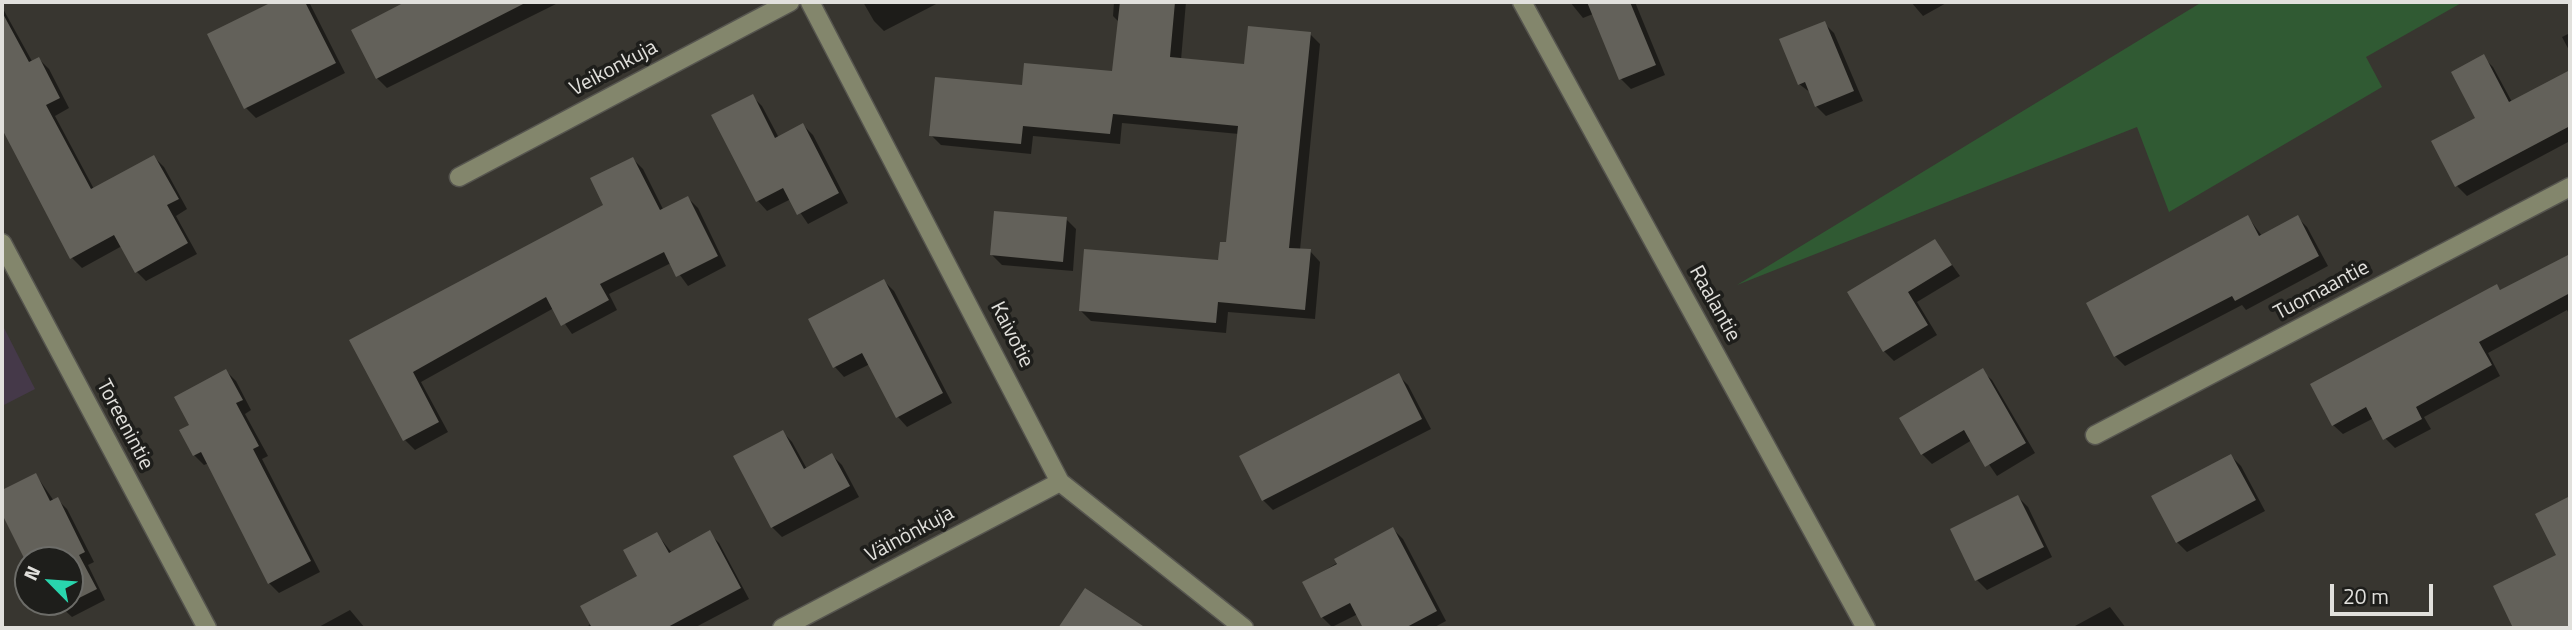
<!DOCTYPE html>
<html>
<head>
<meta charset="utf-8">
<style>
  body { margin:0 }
  #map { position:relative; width:2572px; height:630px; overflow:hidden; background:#383630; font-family:"Titillium Web",sans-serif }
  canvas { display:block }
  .frame { position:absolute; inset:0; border:4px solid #e1e0dc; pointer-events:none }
  .north { position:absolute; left:14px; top:546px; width:70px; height:70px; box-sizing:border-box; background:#1e1e1b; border:2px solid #6c6c68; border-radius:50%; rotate:295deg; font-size:19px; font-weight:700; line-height:28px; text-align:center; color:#e1e0dc }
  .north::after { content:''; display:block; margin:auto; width:24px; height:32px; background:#29d5ad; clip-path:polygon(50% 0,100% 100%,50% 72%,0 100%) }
  .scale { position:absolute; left:2330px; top:584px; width:103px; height:32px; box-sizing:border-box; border:4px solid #e1e0dc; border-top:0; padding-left:9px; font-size:21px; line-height:24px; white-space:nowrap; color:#e1e0dc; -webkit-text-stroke:5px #1e1e1b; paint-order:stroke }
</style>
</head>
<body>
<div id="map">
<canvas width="2572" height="630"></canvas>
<div class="frame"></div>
<div class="north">N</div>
<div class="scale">20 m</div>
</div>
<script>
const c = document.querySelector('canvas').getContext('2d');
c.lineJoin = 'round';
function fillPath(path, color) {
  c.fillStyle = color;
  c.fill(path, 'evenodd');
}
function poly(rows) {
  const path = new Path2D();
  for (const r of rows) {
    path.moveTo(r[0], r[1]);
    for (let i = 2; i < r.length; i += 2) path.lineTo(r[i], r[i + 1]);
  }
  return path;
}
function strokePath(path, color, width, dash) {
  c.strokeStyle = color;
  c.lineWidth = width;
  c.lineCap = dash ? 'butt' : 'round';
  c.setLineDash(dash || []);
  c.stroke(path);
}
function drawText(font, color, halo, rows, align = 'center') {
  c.font = font + ' "Titillium Web",sans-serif';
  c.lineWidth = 7;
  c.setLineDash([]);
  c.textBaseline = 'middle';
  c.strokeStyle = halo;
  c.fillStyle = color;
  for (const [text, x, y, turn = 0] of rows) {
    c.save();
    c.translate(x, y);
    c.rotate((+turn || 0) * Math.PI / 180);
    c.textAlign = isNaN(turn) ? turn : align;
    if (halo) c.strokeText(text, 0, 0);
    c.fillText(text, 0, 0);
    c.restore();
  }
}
const education = poly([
  [2,324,35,389,2,406]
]);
const green = poly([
  [2202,2,2463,2,2366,57,2382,87,2169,212,2137,127,1737,285]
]);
const shadow = poly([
  [276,2,309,2,345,73,256,118,246,108,209,35],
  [409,2,560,2,387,88,377,78,353,30],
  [863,2,940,2,884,31,874,21],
  [1114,2,1186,2,1181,60,1246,66,1310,34,1320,44,1300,250,1310,251,1320,262,1315,319,1228,312,1226,333,1091,321,1081,311,1220,262,1228,244,1239,134,1122,123,1120,144,1033,136,1031,154,941,145,931,135,1024,87,1113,73,1119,22,1113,16],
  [1570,2,1635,2,1665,75,1631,89,1621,79,1593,14,1583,18],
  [1911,2,1948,2,1923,16],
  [2,7,33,63,39,59,49,69,69,108,55,116,94,189,154,157,164,167,187,209,176,216,197,254,146,281,136,271,122,246,82,268,72,258,2,125],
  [1824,23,1834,33,1863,101,1826,116,1816,106,1811,93,1799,84],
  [2570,33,2570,52,2562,37],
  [2483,57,2493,67,2512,102,2570,72,2570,141,2467,196,2457,186,2433,142,2477,118],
  [752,96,762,106,779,138,803,125,813,135,848,203,808,224,791,199,767,211,758,201,713,116],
  [633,159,643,169,664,211,688,198,698,208,726,266,688,286,671,263,609,294,617,310,572,334,554,308,421,382,448,432,415,450,405,440,352,341,606,206],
  [2248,217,2262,236,2297,217,2307,227,2328,266,2246,310,2242,305,2125,366,2115,356,2088,304],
  [1066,219,1076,229,1073,271,1002,265,992,255],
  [1935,241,1960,276,1917,302,1937,335,1894,361,1884,351,1849,293],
  [2570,256,2570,316,2567,310,2488,353,2500,376,2424,417,2431,429,2395,448,2385,438,2374,418,2343,434,2333,425,2497,286,2502,292],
  [884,281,894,291,952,403,907,427,898,417,870,364,844,377,835,367,810,320],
  [226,371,236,381,251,410,245,414,268,456,262,459,320,572,279,593,269,583,209,463,204,465,194,455,191,426],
  [1982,371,1992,380,2035,453,1997,476,1972,440,1932,464,1922,454],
  [1399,376,1408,385,1431,429,1273,510,1263,500,1241,457],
  [783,432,792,442,807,469,832,455,842,465,859,497,782,537,772,527],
  [2231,456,2241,466,2265,511,2187,552,2177,542],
  [36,475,54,501,57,499,67,509,94,562,88,565,105,600,72,617,61,607,49,602,70,602,70,560,28,562,2,510,2,492],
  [2018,497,2028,507,2052,557,1987,590,1977,580],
  [2570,498,2570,628,2515,628,2495,587,2558,556,2538,515],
  [1393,529,1403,539,1446,621,1433,628,1365,628,1358,614,1332,627,1322,617,1304,583],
  [709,533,719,543,749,599,694,628,586,628,639,577,657,534,672,553],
  [2110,607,2126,628,2076,628,2075,626],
  [350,610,365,628,317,628]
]);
const building = poly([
  [272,2,305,2,336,63,244,109,207,34],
  [405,2,527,2,376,79,351,30],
  [1120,2,1175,2,1170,57,1244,64,1248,26,1311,32,1289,248,1311,249,1305,310,1218,302,1216,323,1079,311,1084,249,1218,260,1220,242,1226,242,1238,126,1113,114,1110,134,1023,126,1021,144,929,136,935,77,1022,85,1024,63,1112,71],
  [1587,2,1630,2,1656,65,1619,80],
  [2,12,29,62,39,57,60,98,46,105,91,189,154,155,179,199,167,205,188,243,135,273,114,235,70,259,2,129],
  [1825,21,1854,91,1815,107,1805,82,1798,85,1779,39],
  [2484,54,2509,102,2570,70,2570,126,2455,187,2431,141,2475,118,2451,72],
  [753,94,775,138,803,123,839,193,797,215,783,188,756,202,711,115],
  [633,157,660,210,688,196,718,256,676,277,664,252,600,284,609,300,561,326,546,297,413,372,439,422,403,441,349,340,603,205,590,178],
  [994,211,1067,217,1063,262,990,255],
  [2248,215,2259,236,2298,215,2319,256,2235,301,2232,296,2114,357,2086,303],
  [1935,239,1952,265,1908,292,1928,325,1883,352,1847,292],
  [2570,254,2570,293,2479,342,2492,365,2416,407,2422,419,2383,440,2366,407,2332,426,2310,384,2497,284,2500,290],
  [884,279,943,393,896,418,862,353,833,368,808,319],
  [1983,368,2026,443,1985,467,1964,430,1921,455,1899,418],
  [226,369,243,400,236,403,259,446,253,449,311,561,268,584,201,452,193,456,179,430,189,425,174,397],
  [1399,373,1422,419,1262,501,1239,456],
  [783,430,804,469,832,453,850,486,771,528,733,456],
  [2231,454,2256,500,2176,543,2151,496],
  [36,473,50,501,58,497,85,552,79,555,97,589,51,612,46,602,70,602,70,560,28,560,28,566,2,514,2,490],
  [2018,495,2044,547,1975,581,1950,529],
  [2570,496,2570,628,2513,628,2493,586,2556,555,2535,514],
  [1393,527,1437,611,1405,628,1363,628,1350,603,1321,618,1302,582,1337,564,1334,559],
  [710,530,741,588,666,628,592,628,580,606,637,576,623,550,657,532,669,553],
  [1085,588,1146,628,1058,628]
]);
const minor = poly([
  [810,2,1060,482,1244,628],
  [1522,2,1866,628],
  [459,177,790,2],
  [2,243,207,628],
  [2095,435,2570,187],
  [782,628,1060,482]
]);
const streetNames = [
  ["Veikonkuja",614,69,-28],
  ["Tuomaantie",2322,291,-28],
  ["Raalantie",1714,304,61],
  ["Kaivotie",1011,335,63],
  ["Toreenintie",124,425,62],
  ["Väinönkuja",910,535,-28]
];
fillPath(education, '#453949');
fillPath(green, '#305a33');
fillPath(shadow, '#0007');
fillPath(building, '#63615a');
strokePath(minor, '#56554f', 21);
strokePath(minor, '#83866c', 18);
drawText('21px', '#e1e0dc', '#1e1e1b', streetNames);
</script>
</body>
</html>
